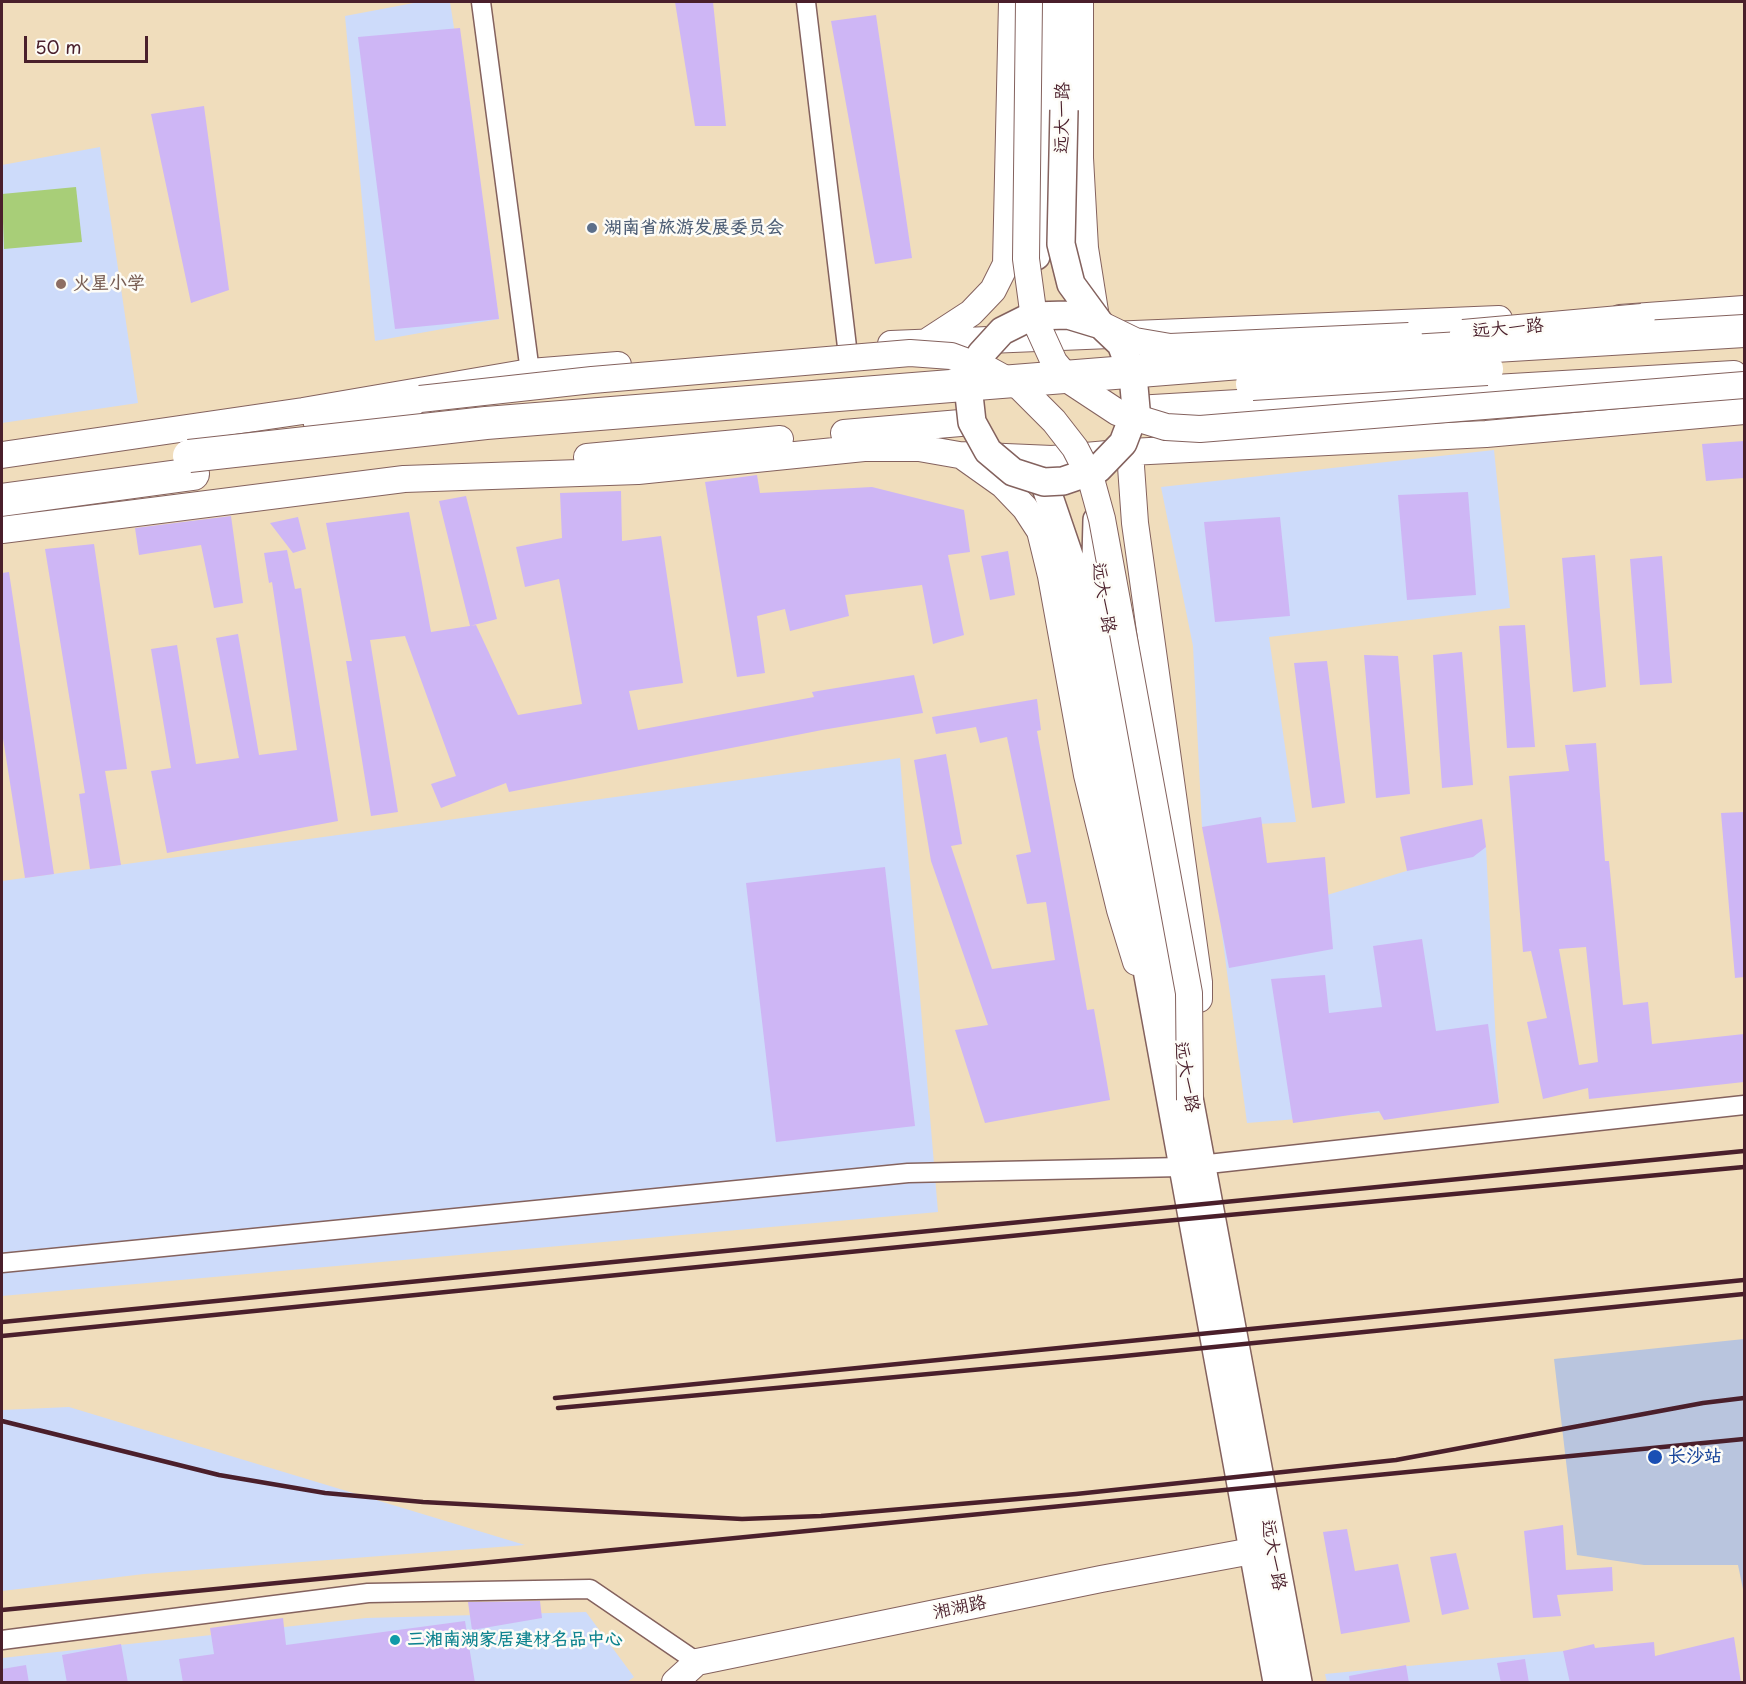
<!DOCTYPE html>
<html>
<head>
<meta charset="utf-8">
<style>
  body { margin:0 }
  #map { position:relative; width:1746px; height:1684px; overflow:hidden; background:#f0ddbc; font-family:"Playpen Sans",sans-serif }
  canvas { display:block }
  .frame { position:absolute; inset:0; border:3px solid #4a1f2b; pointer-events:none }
  .scale { position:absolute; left:24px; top:36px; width:124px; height:27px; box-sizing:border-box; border:3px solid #4a1f2b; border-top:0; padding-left:8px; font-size:18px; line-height:21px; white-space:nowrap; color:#4a1f2b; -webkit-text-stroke:4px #fdfcf7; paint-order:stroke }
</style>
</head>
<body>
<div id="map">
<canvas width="1746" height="1684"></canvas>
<div class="frame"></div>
<div class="scale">50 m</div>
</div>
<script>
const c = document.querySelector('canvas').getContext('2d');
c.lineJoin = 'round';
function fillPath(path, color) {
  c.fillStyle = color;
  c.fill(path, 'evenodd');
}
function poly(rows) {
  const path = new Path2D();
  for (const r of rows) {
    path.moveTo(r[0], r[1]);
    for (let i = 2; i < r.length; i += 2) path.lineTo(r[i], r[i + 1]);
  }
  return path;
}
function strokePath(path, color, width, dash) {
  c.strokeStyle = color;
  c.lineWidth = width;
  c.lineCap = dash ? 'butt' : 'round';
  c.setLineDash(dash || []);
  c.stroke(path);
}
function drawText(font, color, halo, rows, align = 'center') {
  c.font = font + ' "Playpen Sans","LXGW WenKai TC",sans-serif';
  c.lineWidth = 5;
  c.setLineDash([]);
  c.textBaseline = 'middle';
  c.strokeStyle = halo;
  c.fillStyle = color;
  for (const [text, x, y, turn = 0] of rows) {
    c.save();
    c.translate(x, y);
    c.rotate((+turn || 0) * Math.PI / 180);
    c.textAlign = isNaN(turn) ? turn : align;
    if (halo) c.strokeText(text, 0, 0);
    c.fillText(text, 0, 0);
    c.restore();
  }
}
const built = poly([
  [419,2,450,2,499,319,375,341,345,16],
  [100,147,138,403,2,423,2,165],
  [1494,450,1510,608,1269,637,1296,822,1202,827,1193,646,1161,487],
  [900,758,938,1212,2,1296,2,881],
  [1486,847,1499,1103,1247,1123,1221,927],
  [69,1407,525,1545,144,1574,2,1591,2,1410],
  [586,1612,634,1677,627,1682,2,1682,2,1658,366,1618],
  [1617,1646,1621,1682,1327,1682,1325,1674]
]);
const industrial = poly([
  [1744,1339,1744,1594,1738,1565,1644,1565,1577,1555,1554,1359]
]);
const green = poly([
  [76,187,82,242,4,249,2,194]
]);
const building = poly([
  [675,2,713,2,726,126,695,126],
  [876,15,912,258,875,264,831,21],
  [460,28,499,319,395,329,358,37],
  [204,106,229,290,191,303,151,114],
  [1744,441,1744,478,1706,481,1702,444],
  [757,475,760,493,872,487,964,510,970,552,948,555,964,635,933,644,922,585,845,595,849,616,790,631,785,609,757,616,765,673,737,677,705,482],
  [621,491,622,541,661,536,683,683,629,691,638,730,814,697,812,692,914,675,923,713,822,730,509,792,506,783,441,808,431,784,456,776,405,636,370,640,398,812,371,816,346,661,352,661,326,523,409,512,431,632,476,625,518,715,582,704,559,579,525,587,516,547,562,538,560,493],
  [1468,492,1476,595,1407,600,1398,495],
  [466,496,497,619,470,626,439,501],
  [231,516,243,603,214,608,201,545,139,555,135,528],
  [298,517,306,549,293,553,270,523],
  [1280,517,1290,616,1215,622,1204,522],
  [94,544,127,769,105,771,121,865,90,869,79,794,85,793,45,549],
  [287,550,295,589,301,588,338,821,167,853,151,771,171,768,151,649,177,645,196,764,239,758,216,638,238,634,259,755,297,750,272,582,269,583,264,553],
  [1008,551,1015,595,990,600,981,556],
  [1595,555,1606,687,1573,692,1562,558],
  [1662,556,1672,683,1640,685,1630,559],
  [9,572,54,874,25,878,2,732,2,573],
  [1525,625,1535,747,1507,748,1499,626],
  [1462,652,1473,785,1442,788,1433,655],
  [1364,655,1398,656,1410,794,1376,798],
  [1327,661,1345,803,1312,808,1294,663],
  [1037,699,1041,730,1037,731,1087,1010,1094,1009,1110,1100,985,1123,955,1030,988,1025,931,861,914,760,946,754,962,844,951,846,992,969,1055,960,1046,902,1027,904,1016,855,1031,852,1007,737,980,743,976,727,936,734,932,717],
  [1596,743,1605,861,1609,861,1623,1005,1648,1002,1652,1044,1744,1034,1744,1082,1589,1099,1588,1088,1543,1099,1527,1022,1547,1018,1531,951,1523,952,1509,776,1569,771,1565,745],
  [1586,947,1598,1062,1579,1065,1559,949],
  [1744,812,1744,977,1735,978,1721,813],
  [1261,817,1267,863,1325,857,1333,949,1229,968,1202,827],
  [1482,819,1486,847,1473,857,1407,871,1400,837],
  [885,867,915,1126,776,1142,746,883],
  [1422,939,1436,1031,1488,1024,1499,1103,1384,1120,1379,1111,1293,1123,1271,979,1325,975,1329,1013,1382,1007,1373,946],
  [1563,1525,1566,1570,1612,1567,1613,1591,1557,1595,1561,1616,1533,1618,1524,1531],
  [1347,1529,1355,1571,1398,1564,1410,1622,1341,1634,1323,1532],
  [1456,1553,1469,1609,1442,1615,1430,1557],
  [540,1601,542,1618,472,1630,468,1602],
  [283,1618,286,1645,465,1621,475,1683,183,1683,179,1659,214,1654,210,1628],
  [1734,1637,1741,1683,1570,1683,1563,1651,1594,1644,1595,1648,1654,1642,1655,1656],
  [121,1644,128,1683,67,1683,62,1655],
  [1525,1659,1529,1683,1501,1683,1497,1663],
  [26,1665,29,1683,2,1683,2,1669],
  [1406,1665,1409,1683,1350,1683,1349,1676]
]);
const street = poly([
  [481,2,530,372],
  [806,2,847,347],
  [2,1263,908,1173,1181,1167,1744,1105],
  [2,1640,368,1593,590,1589,697,1662]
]);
const secondary = poly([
  [1080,2,1080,158,1085,248,1097,324],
  [1620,318,1744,309],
  [928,341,971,313,993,290,1006,264,1012,2],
  [891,344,1499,319],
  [1136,409,1734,374],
  [317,424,421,415],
  [844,433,972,422],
  [1130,452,1135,523,1199,982,1199,999],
  [2,455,303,411,530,372,618,365],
  [587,457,780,439],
  [965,458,1003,485,1025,508,1040,531,1051,576,1087,775,1120,910,1136,962],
  [2,530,404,479,638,471,864,448,919,448,959,455,1052,459,1130,452,1486,434,1744,411],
  [675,1682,697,1662,1101,1579,1252,1551]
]);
const primary = poly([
  [1064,110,1065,2],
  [1036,256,1044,2],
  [1044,482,1074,570,1277,1682],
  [1097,520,1096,558,1185,1076,1298,1682]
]);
const highway = poly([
  [2,500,193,474]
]);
const rail = poly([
  [2,1322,1744,1151],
  [2,1336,1132,1224,1744,1167],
  [555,1398,1744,1280],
  [558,1408,1114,1357,1744,1294],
  [2,1421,219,1475,325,1493,423,1502,742,1519,821,1516,1076,1494,1396,1460,1703,1403,1744,1398],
  [2,1610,1744,1439]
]);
const secondaryBridge = poly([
  [1029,2,1026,259,1034,318,1054,362,1070,381,1117,412,1166,427,1200,429,1744,385],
  [1102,325,1135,341,1170,347,1409,336],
  [1463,333,1642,317],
  [420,399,592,380,910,353,951,356,989,370,1020,387,1054,421,1075,448,1091,479,1102,519,1189,993,1190,1100]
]);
const primaryBridge = poly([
  [1064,110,1061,244,1071,284,1101,325,1121,344,1133,375,1136,409,1123,443,1098,469,1063,481,1044,482,1013,472,988,451,972,422,969,395,971,381,981,354,1002,331,1032,316,1068,315,1101,325]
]);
const highwayBridge = poly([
  [1252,384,1487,369],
  [189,456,486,423,1328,356,1744,331]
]);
const markers = [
  [592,228,6,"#5c6f8a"],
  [61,284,6,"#8d6e63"],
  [1655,1457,8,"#1a4fb4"],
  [395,1640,6,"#0f9aa8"]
];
const streetNames = [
  ["远大一路",1063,118,-89],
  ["远大一路",1508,329,-5],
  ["远大一路",1103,598,81],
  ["远大一路",1186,1077,80],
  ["远大一路",1273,1555,80],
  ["湘湖路",960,1608,-12]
];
const serviceNames = [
  ["湖南省旅游发展委员会",604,228]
];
const educationNames = [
  ["火星小学",73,284]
];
const transitNames = [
  ["长沙站",1668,1457]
];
const cultureNames = [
  ["三湘南湖家居建材名品中心",407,1640]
];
fillPath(built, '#cddbfa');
fillPath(industrial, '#b9c5de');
fillPath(green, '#a8ce78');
fillPath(building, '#ceb6f5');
strokePath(street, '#84625e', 21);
strokePath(secondary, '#84625e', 28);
strokePath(primary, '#84625e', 30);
strokePath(highway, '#84625e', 34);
strokePath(street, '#fff', 18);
strokePath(secondary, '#fff', 26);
strokePath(primary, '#fff', 27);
strokePath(highway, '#fff', 32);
strokePath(rail, '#4a1f2b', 4.5);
strokePath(secondaryBridge, '#84625e', 28, []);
strokePath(primaryBridge, '#84625e', 30, []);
strokePath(highwayBridge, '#84625e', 34, []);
strokePath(secondaryBridge, '#fff', 26);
strokePath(primaryBridge, '#fff', 27);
strokePath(highwayBridge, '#fff', 32);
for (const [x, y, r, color] of markers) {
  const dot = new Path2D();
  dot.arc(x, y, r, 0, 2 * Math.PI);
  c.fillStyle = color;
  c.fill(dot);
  strokePath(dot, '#fdfcf7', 2);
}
drawText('18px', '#4a1f2b', '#fdfcf7', streetNames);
drawText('bold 18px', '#4e5e75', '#fdfcf7', serviceNames, 'left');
drawText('bold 18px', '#785e54', '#fdfcf7', educationNames, 'left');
drawText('bold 18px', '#164399', '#fdfcf7', transitNames, 'left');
drawText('bold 18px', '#0d838f', '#fdfcf7', cultureNames, 'left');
</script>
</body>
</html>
